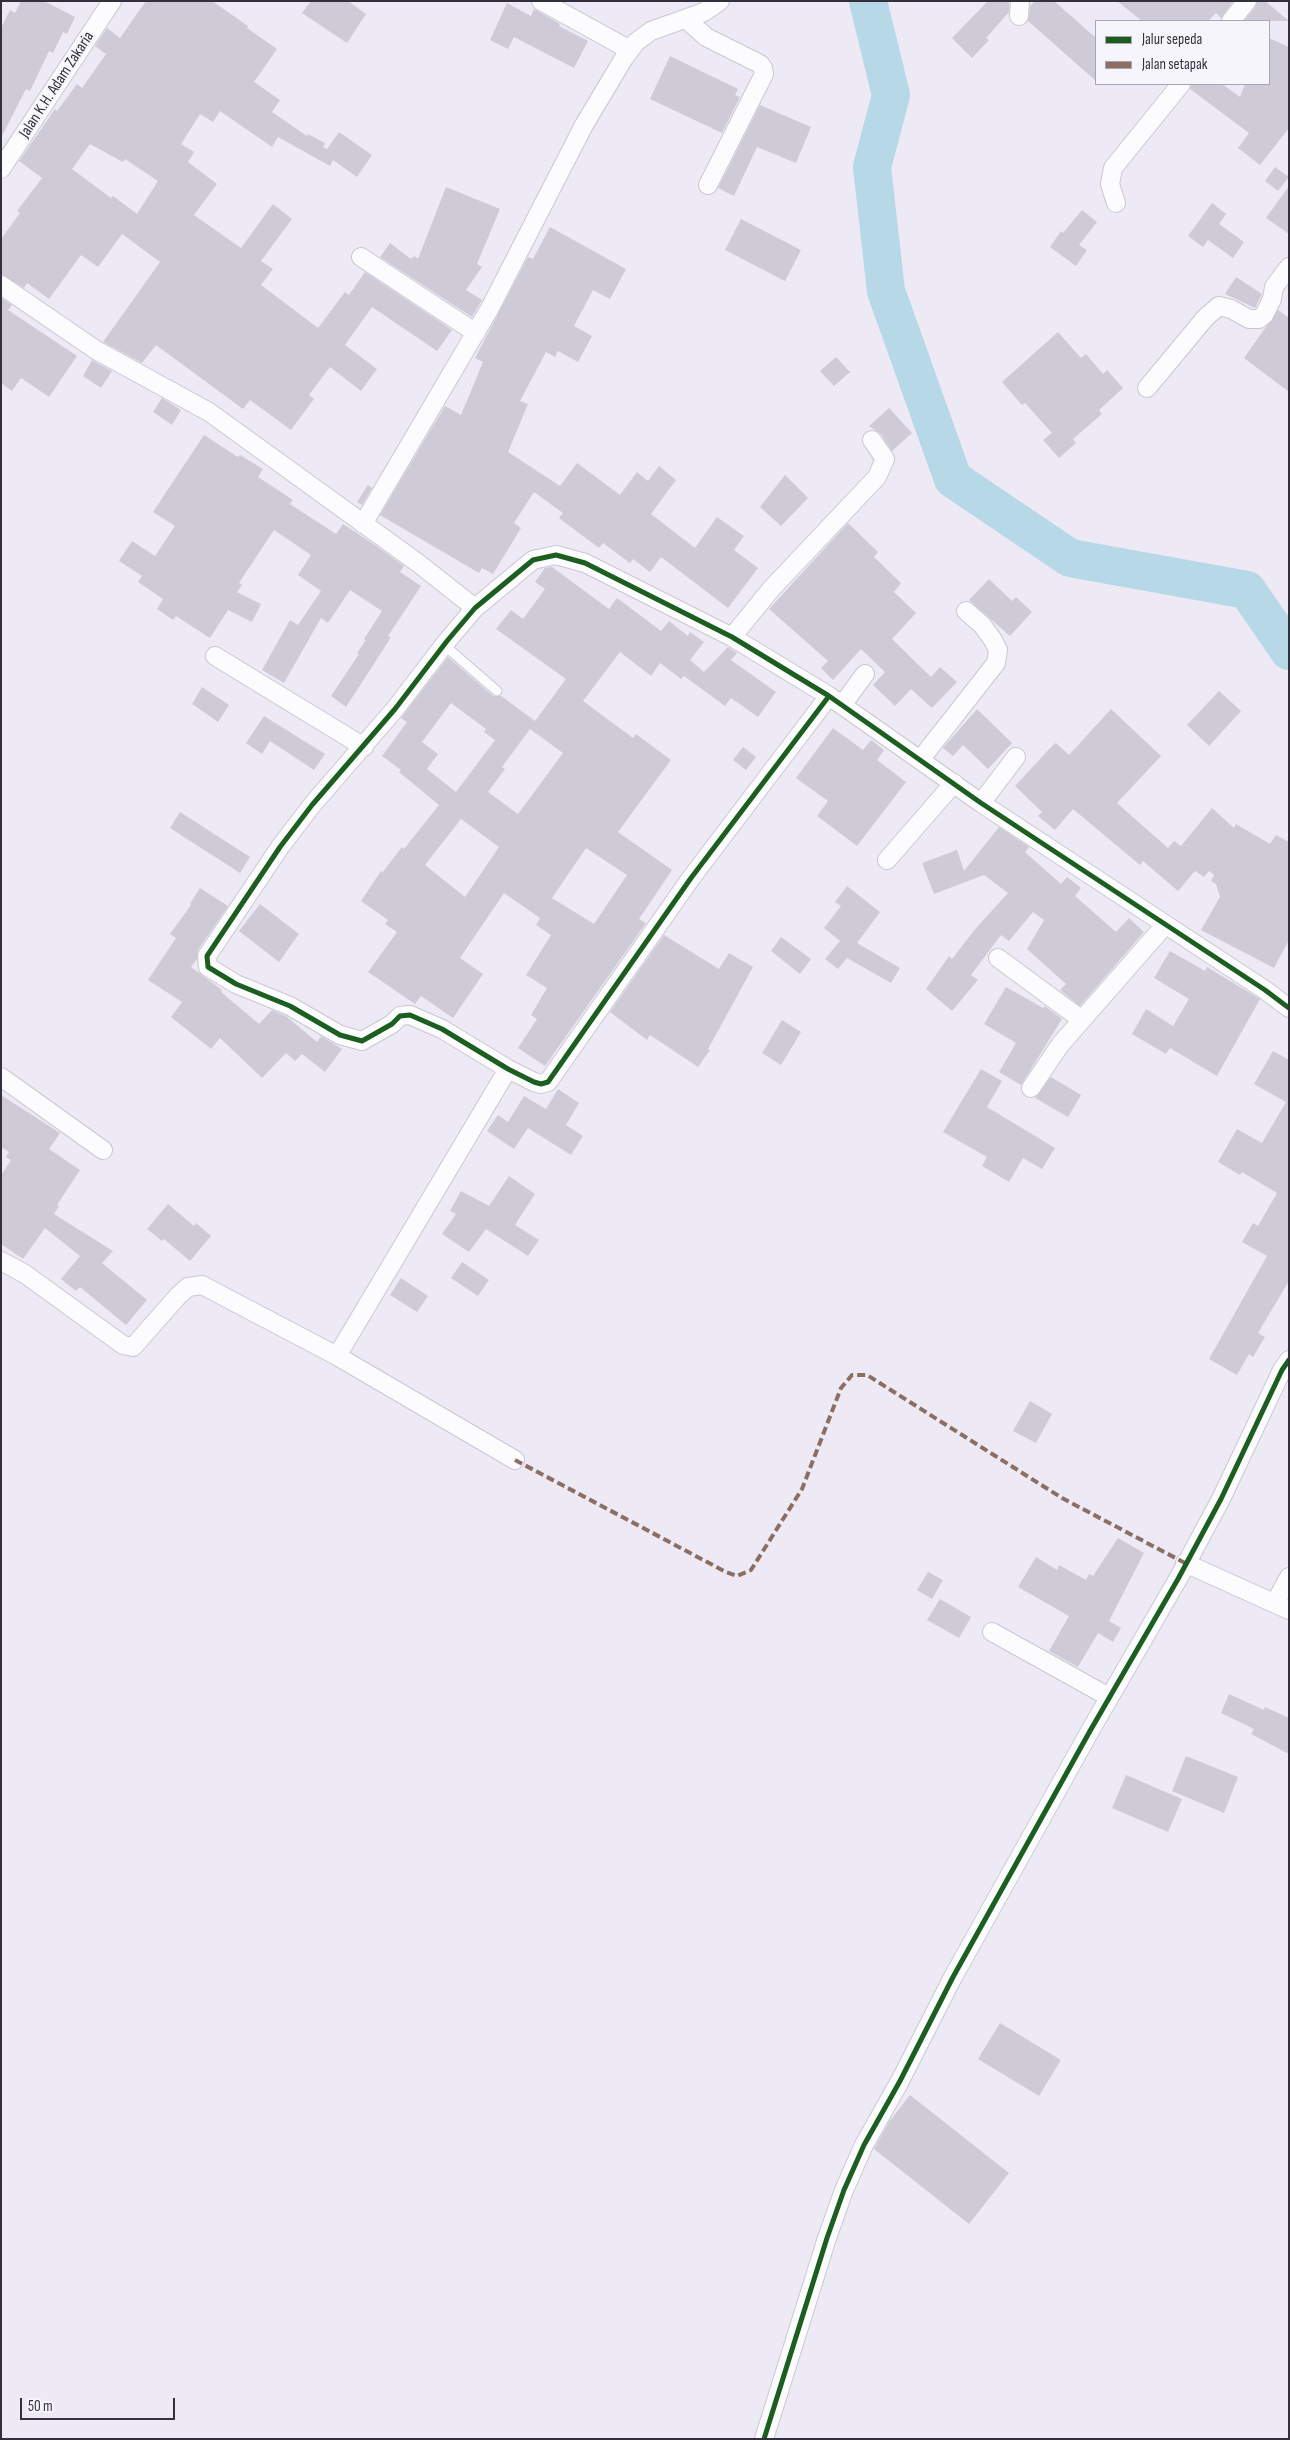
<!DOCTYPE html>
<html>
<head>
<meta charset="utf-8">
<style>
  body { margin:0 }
  #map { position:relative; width:1290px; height:2440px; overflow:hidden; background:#edeaf5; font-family:"Sofia Sans Condensed",sans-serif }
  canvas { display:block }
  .frame { position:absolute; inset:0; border:2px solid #332f3c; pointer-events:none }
  .legend { position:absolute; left:1095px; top:20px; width:175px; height:65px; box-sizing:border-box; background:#f7f5fc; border:1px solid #a9a6af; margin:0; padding:6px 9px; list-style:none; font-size:15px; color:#332f3c }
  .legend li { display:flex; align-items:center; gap:10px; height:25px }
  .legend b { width:25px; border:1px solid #a9a6af }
  .scale { position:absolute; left:20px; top:2398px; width:155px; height:22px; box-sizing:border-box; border:2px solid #332f3c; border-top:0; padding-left:6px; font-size:15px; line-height:18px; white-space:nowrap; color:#332f3c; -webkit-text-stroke:4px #f7f5fc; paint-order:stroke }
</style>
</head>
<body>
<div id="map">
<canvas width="1290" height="2440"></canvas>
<div class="frame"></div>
<ul class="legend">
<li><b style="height:6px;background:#1b5e20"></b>Jalur sepeda</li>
<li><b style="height:6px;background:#8d6e63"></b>Jalan setapak</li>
</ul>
<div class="scale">50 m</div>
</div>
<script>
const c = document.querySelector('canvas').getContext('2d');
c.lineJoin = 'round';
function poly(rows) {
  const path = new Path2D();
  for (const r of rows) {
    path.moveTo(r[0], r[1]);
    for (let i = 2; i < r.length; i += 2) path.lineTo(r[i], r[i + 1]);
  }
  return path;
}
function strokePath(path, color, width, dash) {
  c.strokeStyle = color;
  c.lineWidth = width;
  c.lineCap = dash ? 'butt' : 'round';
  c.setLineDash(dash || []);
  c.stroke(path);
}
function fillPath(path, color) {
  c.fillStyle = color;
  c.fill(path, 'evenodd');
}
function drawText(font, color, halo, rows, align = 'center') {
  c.font = font + ' "Sofia Sans Condensed",sans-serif';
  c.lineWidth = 4.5;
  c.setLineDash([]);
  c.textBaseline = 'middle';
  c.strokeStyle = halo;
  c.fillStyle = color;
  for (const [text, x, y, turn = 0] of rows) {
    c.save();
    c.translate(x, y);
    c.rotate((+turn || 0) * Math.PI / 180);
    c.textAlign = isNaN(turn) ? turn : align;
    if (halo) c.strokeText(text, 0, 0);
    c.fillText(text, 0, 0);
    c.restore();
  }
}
const river = poly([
  [868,1,891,95,872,167,886,291,953,479,1070,558,1247,590,1289,651]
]);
const building = poly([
  [21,1,44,1,75,17,67,34,63,32,53,53,49,51,30,91,26,89,1,138,1,28,10,10,15,13],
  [146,1,212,1,248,26,247,28,277,49,254,82,280,100,272,112,307,136,308,134,325,143,323,147,327,149,339,132,372,155,357,177,333,160,330,166,278,137,272,147,220,111,213,122,200,114,181,144,194,152,188,162,217,184,194,215,241,248,273,204,292,219,261,261,273,269,261,285,318,328,345,292,349,295,365,272,452,330,437,351,372,307,345,345,377,369,361,391,330,367,309,395,314,399,291,430,250,400,243,409,156,345,142,363,103,342,160,262,122,234,98,267,81,255,49,299,27,283,24,288,1,274,1,239,20,213,17,211,42,178,19,161,55,109,57,111,77,84,82,88,106,54,95,46,107,28,120,38],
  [90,144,123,162,125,159,158,181,137,214,113,196,111,198,72,169],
  [311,1,348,1,366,14,347,43,302,13],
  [988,1,1009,1,1009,12,986,38,989,40,972,58,952,38],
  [1035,1,1054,1,1096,38,1096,81,1028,21,1030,6],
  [1117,1,1233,1,1221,18,1216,13,1208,21,1142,21],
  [1257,1,1265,1,1289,21,1244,21,1255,8],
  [507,3,531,16,534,9,560,24,559,26,588,41,574,68,514,37,508,49,490,40],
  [1269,38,1289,47,1289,128,1260,165,1238,148,1249,133,1190,89,1191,84,1222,84,1240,97,1245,84,1269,84],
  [670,56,738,89,735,95,740,97,722,133,650,99],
  [760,105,811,127,796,163,757,147,734,196,718,188],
  [1275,167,1289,177,1278,191,1265,181],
  [1289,186,1289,234,1266,218],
  [446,187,500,209,477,264,482,267,466,290,482,300,472,317,380,257,390,243,411,259,414,256,418,259],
  [1212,203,1226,214,1219,224,1244,242,1233,258,1208,240,1203,247,1188,236],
  [1082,210,1097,222,1079,245,1087,250,1076,266,1050,247,1061,231,1063,233],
  [741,219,801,250,785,281,725,250],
  [550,227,626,269,610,299,593,290,574,326,592,336,578,362,558,351,555,357,546,352,520,401,528,404,508,452,560,486,577,463,620,495,637,472,648,481,659,466,676,480,651,514,695,548,717,517,744,536,734,550,758,568,728,608,661,557,650,572,633,559,630,563,603,543,599,548,559,518,563,513,534,492,514,523,521,528,493,574,482,568,479,573,380,515,445,406,461,415,483,362,475,358,528,257,533,259],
  [1236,277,1262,294,1255,308,1225,294],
  [1,298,12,305,8,310,77,356,49,397,21,378,12,391,1,383],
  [1278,310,1289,318,1289,392,1244,358],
  [1058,332,1081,358,1086,354,1103,374,1107,370,1123,388,1099,410,1102,414,1073,439,1076,443,1059,458,1043,440,1052,433,1025,403,1022,405,1002,382],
  [836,357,850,372,834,386,820,371],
  [92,360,112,371,101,388,83,376],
  [162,398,181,410,172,425,153,412],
  [889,408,912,433,892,451,881,434,869,426],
  [204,435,238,457,240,455,263,469,258,477,293,500,290,504,336,534,343,524,372,543,404,566,400,572,421,586,388,636,391,637,381,653,346,707,331,696,359,654,357,653,366,640,364,639,382,611,350,590,328,623,321,618,284,683,262,670,290,620,298,625,321,591,298,575,311,555,274,530,239,583,242,585,237,592,261,604,252,622,228,610,210,638,176,616,173,620,157,609,163,599,138,582,142,576,119,561,132,541,155,556,175,526,153,512],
  [785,475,808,498,781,526,760,507],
  [368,485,372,488,362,505,357,502],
  [848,523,878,552,874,557,901,583,894,592,916,613,892,639,931,677,940,667,957,682,932,708,911,689,895,706,873,685,885,672,861,649,833,680,821,668,828,661,769,609],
  [552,567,609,609,617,598,661,631,669,621,688,636,690,632,704,642,690,660,704,672,728,647,737,653,731,660,776,692,758,717,731,698,725,706,684,676,681,679,660,663,651,676,620,652,583,701,633,738,636,734,671,760,618,832,672,870,639,919,646,923,545,1066,518,1048,537,1019,531,1015,547,988,526,975,551,935,536,925,540,918,504,893,460,958,483,974,453,1018,421,996,415,1004,368,972,397,932,385,924,388,920,361,901,381,871,382,873,402,847,404,849,439,805,399,772,401,770,382,756,407,722,401,718,448,657,493,696,501,696,535,721,566,679,496,629,511,610,523,619,545,589,535,582,545,568],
  [451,703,486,729,484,732,495,740,456,792,427,769,438,754,422,742],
  [530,729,563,753,518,814,488,792,505,769,502,767],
  [461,819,499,847,465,897,425,865],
  [586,848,627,875,594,924,552,898],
  [989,579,1012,601,1016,597,1032,612,1010,636,969,600],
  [202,687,229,705,218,722,192,704],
  [1219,691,1241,711,1209,746,1187,725],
  [977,709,1012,743,988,769,963,745,953,756,943,748],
  [1111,709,1161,756,1117,803,1168,848,1174,841,1181,846,1212,808,1234,828,1236,824,1270,844,1276,835,1289,842,1289,940,1274,968,1201,930,1220,897,1216,884,1211,881,1214,875,1209,871,1204,877,1195,871,1178,891,1143,861,1140,865,1073,809,1055,830,1038,816,1042,812,1015,786,1053,745,1056,743,1069,755],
  [264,716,325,754,314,770,270,741,262,754,246,743],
  [833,728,863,750,871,740,884,750,877,760,906,782,857,846,817,816,828,801,796,778],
  [743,747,756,757,746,770,733,760],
  [180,812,250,857,240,873,170,828],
  [999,827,1029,847,1025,852,1061,884,1067,877,1081,888,1075,896,1116,932,1129,918,1144,932,1080,1006,1060,990,1066,984,1027,949,1044,920,1033,912,1009,941,1001,935,971,975,978,980,952,1011,926,989,949,956,952,959,976,928,1008,893,984,875,934,894,922,863,957,850,964,871],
  [847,886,880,912,857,943,900,968,891,983,847,958,838,969,825,959,840,941,824,928,841,906,835,902],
  [200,888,228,906,198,950,197,959,191,967,222,990,221,992,259,1024,272,1010,286,1016,317,1042,321,1036,342,1049,325,1072,302,1054,295,1061,286,1053,262,1078,220,1038,211,1049,171,1017,182,1002,148,980,176,938,170,934,191,905,190,904],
  [260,904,299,934,279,962,239,931],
  [664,935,719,969,729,953,753,967,708,1049,710,1050,698,1067,650,1035,647,1040,610,1012],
  [781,937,811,959,800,974,771,951],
  [1170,951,1205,971,1207,967,1260,999,1217,1076,1170,1048,1166,1054,1132,1034,1146,1009,1173,1026,1189,999,1154,978],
  [1006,987,1043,1008,1045,1006,1062,1019,1021,1085,999,1072,1016,1043,984,1024],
  [782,1020,801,1032,781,1065,762,1053],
  [1273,1051,1289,1060,1289,1281,1258,1333,1265,1337,1253,1357,1249,1354,1237,1375,1209,1359,1267,1256,1242,1242,1253,1223,1258,1226,1277,1193,1242,1172,1240,1175,1218,1162,1237,1129,1262,1143,1286,1102,1254,1084],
  [981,1069,1002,1081,987,1107,1055,1148,1042,1169,1023,1158,1009,1182,982,1166,987,1157,943,1132],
  [1051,1077,1081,1095,1068,1117,1035,1098],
  [558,1089,579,1103,566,1125,583,1136,571,1155,528,1128,514,1149,487,1131,498,1115,508,1122,524,1096,546,1109],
  [1,1095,60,1133,49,1149,80,1170,57,1205,59,1206,54,1214,113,1251,102,1263,147,1300,126,1325,80,1287,76,1291,61,1279,80,1256,45,1228,23,1259,1,1244,1,1175,11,1160,6,1157,9,1152,1,1147],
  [509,1176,535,1194,515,1225,539,1240,528,1256,486,1229,469,1252,442,1234,456,1214,450,1211,461,1191,489,1206],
  [168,1204,194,1226,196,1223,211,1236,190,1261,164,1239,162,1241,147,1229],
  [462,1262,489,1280,478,1296,451,1278],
  [401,1278,428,1296,417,1312,390,1295],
  [1030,1401,1052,1414,1036,1443,1013,1431],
  [1118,1538,1144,1553,1109,1621,1121,1628,1113,1642,1098,1633,1078,1667,1049,1651,1069,1616,1018,1587,1036,1557,1057,1570,1059,1565,1086,1580,1089,1574,1093,1576],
  [928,1572,943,1580,932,1599,917,1590],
  [940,1599,971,1617,959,1638,927,1620],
  [1229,1694,1264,1710,1265,1707,1289,1718,1289,1754,1251,1734,1254,1729,1221,1713],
  [1186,1756,1238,1777,1224,1813,1172,1791],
  [1126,1775,1182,1799,1168,1832,1112,1808],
  [1000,2023,1061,2060,1039,2096,978,2059],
  [910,2095,1009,2173,969,2224,874,2149,889,2122]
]);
const service = poly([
  [444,645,497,691]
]);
const minor = poly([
  [541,1,630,50],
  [1019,16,1020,1],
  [686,19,706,37,760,64,763,68,764,74,708,185],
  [1231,21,1247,1],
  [1,169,112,1],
  [1116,203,1110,184,1113,168,1181,84],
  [361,257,476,333],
  [1,285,96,350,209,412,418,563,475,608],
  [1147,388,1206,317,1219,306,1231,309,1249,319,1259,319,1264,315,1272,299,1274,287,1289,267],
  [363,524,490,308,584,125,624,58,636,42,651,31,704,12,720,1],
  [732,637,772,588,877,477,885,459,872,440],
  [215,656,364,747],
  [829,696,691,878,548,1082,541,1084,534,1082,508,1069,442,1029,410,1015,400,1016,392,1024,362,1041,340,1035,290,1006,236,984,208,967,207,956,280,847,312,805,395,709,447,641,475,608,533,560,556,555,585,563,732,637,829,696,981,803,1265,990,1289,1008],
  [842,705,865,674],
  [920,760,996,663,998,650,993,640,982,625,966,611],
  [981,803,1016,757],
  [887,860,954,783],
  [998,958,1082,1020],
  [1,1077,103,1150],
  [1031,1088,1060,1045,1165,925],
  [1,1261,25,1274,123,1345,133,1347,178,1296,188,1287,202,1285,337,1356,515,1460],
  [337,1356,508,1069],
  [1185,1563,1289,1610],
  [1275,1603,1289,1577],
  [992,1632,1109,1697],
  [764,2439,827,2238,844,2190,864,2145,900,2081,953,1977,1090,1731,1178,1579,1221,1499,1282,1370,1289,1360]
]);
const quiet = poly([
  [515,1460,726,1572,737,1576,751,1570,802,1489,841,1388,852,1375,867,1375,1062,1498,1185,1563]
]);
const cycleway = poly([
  [829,696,691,878,548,1082,541,1084,534,1082,508,1069,442,1029,410,1015,400,1016,392,1024,362,1041,340,1035,290,1006,236,984,208,967,207,956,280,847,312,805,395,709,447,641,475,608,533,560,556,555,585,563,732,637,829,696,981,803,1265,990,1289,1008],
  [764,2439,827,2238,844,2190,864,2145,900,2081,953,1977,1090,1731,1178,1579,1221,1499,1282,1370,1289,1360]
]);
const streetNames = [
  ["Jalan K.H. Adam Zakaria",57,85,-57]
];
strokePath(river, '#b6d8e7', 38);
fillPath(building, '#cecbd6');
strokePath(service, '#cac7d2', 11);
strokePath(minor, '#cac7d2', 20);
strokePath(service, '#fcfcfe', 9);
strokePath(minor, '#fcfcfe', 18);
strokePath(quiet, '#8d6e63', 4, [8, 4]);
strokePath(cycleway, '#1b5e20', 5);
drawText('16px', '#332f3c', '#f7f5fc', streetNames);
</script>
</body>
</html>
